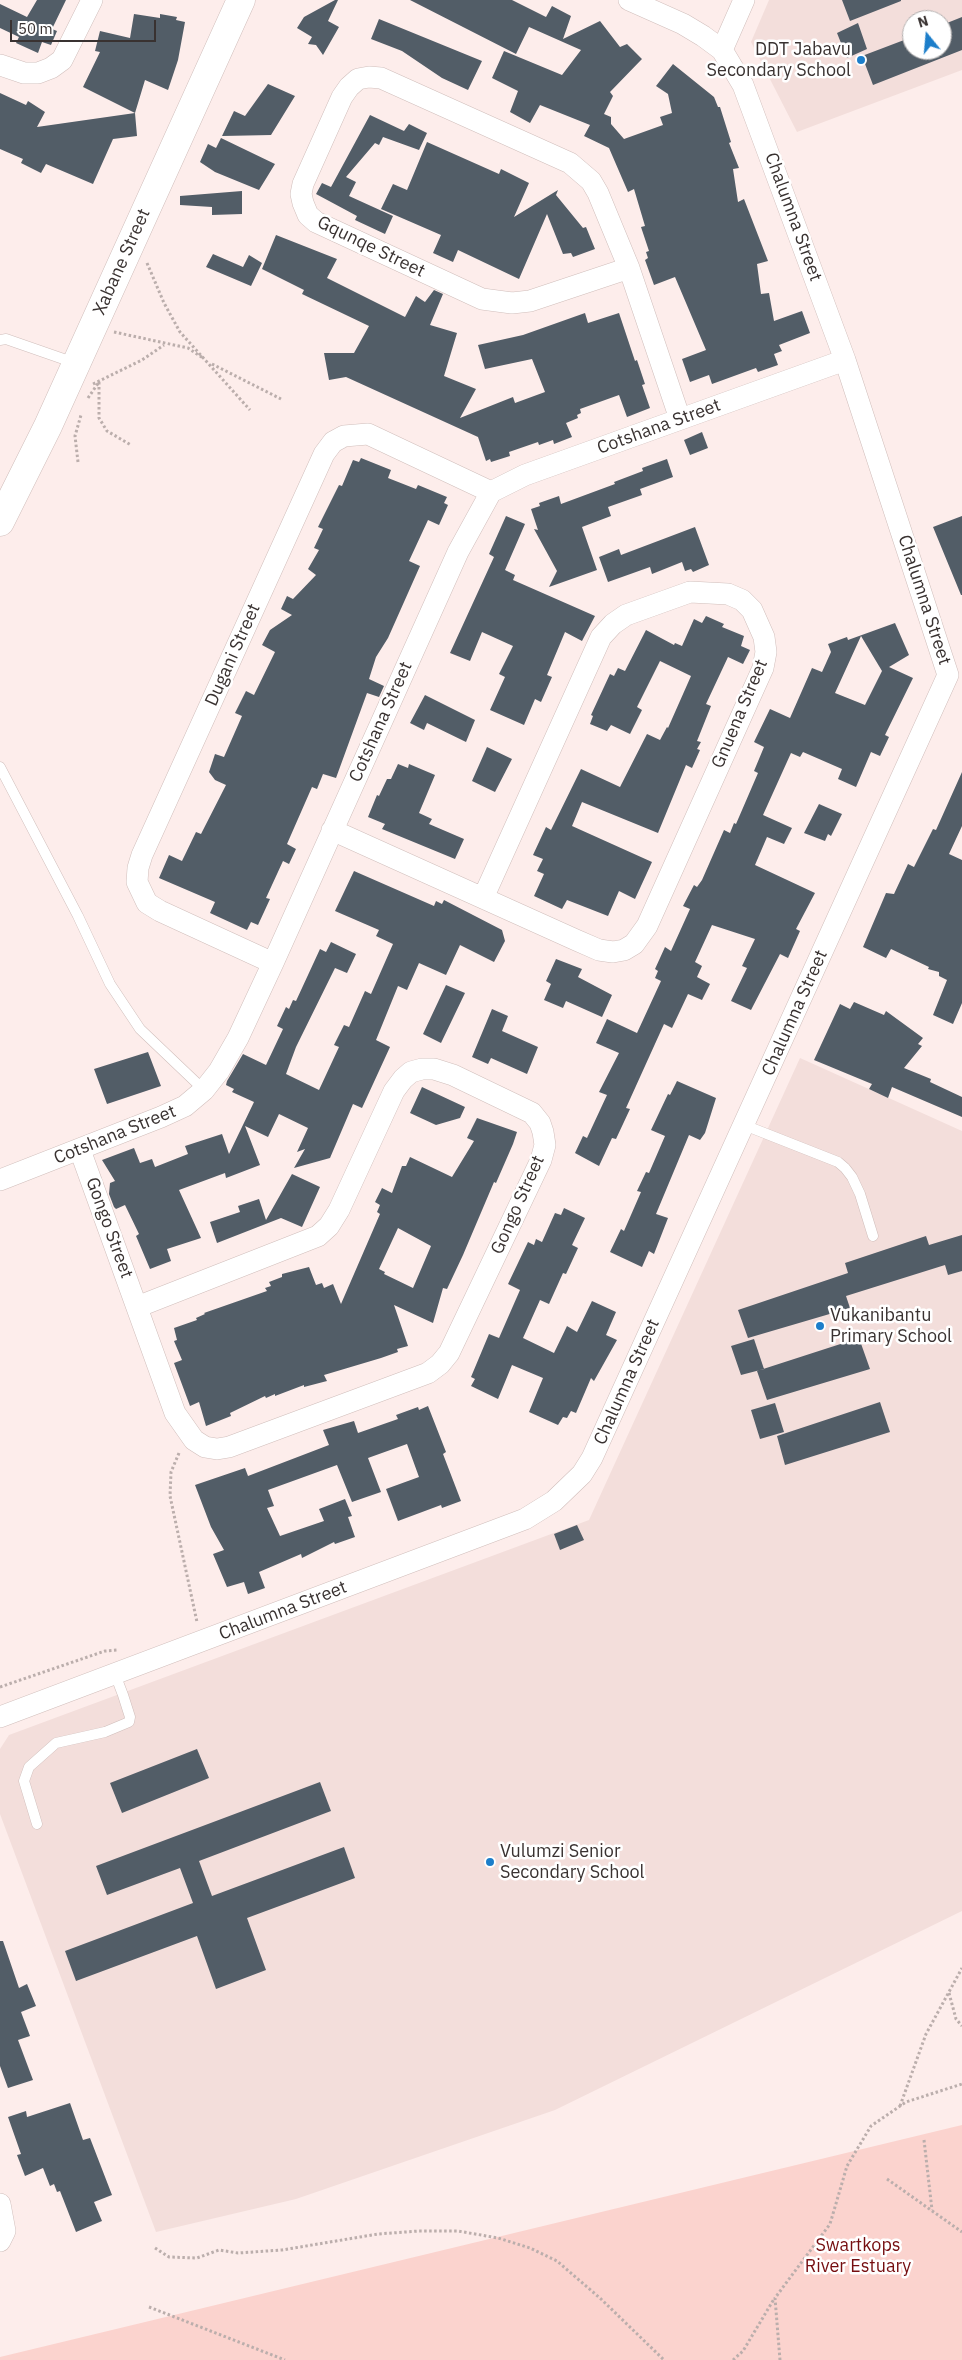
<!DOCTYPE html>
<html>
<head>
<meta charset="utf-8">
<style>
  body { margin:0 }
  #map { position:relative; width:962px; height:2360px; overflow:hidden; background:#fdedeb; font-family:"IBM Plex Sans",sans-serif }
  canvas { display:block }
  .north { position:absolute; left:902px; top:10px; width:50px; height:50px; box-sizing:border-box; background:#fff; border:1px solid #b0adad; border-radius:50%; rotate:343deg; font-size:14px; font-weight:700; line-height:20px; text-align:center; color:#393231 }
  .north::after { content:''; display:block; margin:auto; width:18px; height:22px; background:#1c7eca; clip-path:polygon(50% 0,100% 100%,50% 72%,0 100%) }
  .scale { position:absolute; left:10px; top:20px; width:146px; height:22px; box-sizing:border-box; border:2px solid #393231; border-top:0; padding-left:6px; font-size:15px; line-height:18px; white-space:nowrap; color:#393231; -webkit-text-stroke:4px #fff; paint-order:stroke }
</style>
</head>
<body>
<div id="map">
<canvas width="962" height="2360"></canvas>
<div class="north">N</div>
<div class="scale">50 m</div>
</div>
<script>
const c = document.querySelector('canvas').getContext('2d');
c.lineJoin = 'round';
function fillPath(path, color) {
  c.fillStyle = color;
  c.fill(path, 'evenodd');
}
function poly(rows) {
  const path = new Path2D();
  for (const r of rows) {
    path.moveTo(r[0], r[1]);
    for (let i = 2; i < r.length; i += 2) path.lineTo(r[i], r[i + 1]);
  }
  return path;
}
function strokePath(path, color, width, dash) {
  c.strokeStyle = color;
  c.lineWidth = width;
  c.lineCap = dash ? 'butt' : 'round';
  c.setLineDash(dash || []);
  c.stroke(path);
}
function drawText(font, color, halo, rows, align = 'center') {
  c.font = font + ' "IBM Plex Sans",sans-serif';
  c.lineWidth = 5;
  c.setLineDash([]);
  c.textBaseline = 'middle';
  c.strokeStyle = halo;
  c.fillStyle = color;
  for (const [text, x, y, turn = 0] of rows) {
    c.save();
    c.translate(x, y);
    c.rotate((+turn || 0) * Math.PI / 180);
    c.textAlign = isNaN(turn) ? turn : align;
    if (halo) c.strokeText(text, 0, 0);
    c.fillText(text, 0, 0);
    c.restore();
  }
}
const built = poly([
  [769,0,962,0,962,70,797,132,751,42],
  [912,20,942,20,942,50,912,50],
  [800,1058,962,1131,962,1911,555,2110,296,2199,156,2232,0,1814,0,1749,9,1735,589,1520]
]);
const green = poly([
  [962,2125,962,2360,0,2360,0,2357]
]);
const building = poly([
  [37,0,66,0,52,29,57,31,51,45,42,42,38,53,16,43,19,37,0,28,0,4,27,17],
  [335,0,338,0,328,21,339,27,323,55,316,45,308,44,312,37,297,28,304,17],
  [410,0,512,0,546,17,552,6,571,16,563,39,600,21,620,47,627,44,642,59,610,92,613,96,604,114,611,117,611,124,624,139,663,125,660,117,672,113,668,94,656,86,673,64,714,97,718,107,720,107,731,142,729,143,739,168,733,169,738,202,744,199,768,261,757,264,761,294,769,293,774,321,802,311,810,333,779,345,782,351,774,354,778,365,758,372,756,368,712,384,709,375,690,382,682,359,706,350,675,277,654,285,645,260,648,258,646,252,649,251,641,227,645,226,634,189,628,192,609,148,584,136,590,125,540,105,530,123,510,112,518,91,492,78,504,51,562,75,581,50,529,27,516,54],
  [842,0,901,0,901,1,850,21],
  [134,14,160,18,160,14,177,17,176,20,185,22,178,60,168,90,145,80,135,113,137,136,113,139,93,184,46,164,41,173,21,163,23,159,0,149,0,93,26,105,28,101,45,112,37,127,135,113,83,87,100,52,95,51,100,31,130,38],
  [962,17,962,50,873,85,862,56,912,37,912,50,942,50,942,25],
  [379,19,482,61,468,90,442,78,402,51,371,39],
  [858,23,867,49,847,58,837,33],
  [268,84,295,96,271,135,222,136,234,111,245,116],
  [370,115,404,131,409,124,427,133,419,150,383,137,379,145,375,143,346,177,356,182,349,196,393,216,385,234,355,220,357,216,316,194,322,183,331,187],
  [221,138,275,164,259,190,215,172,200,162,208,144,216,148],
  [427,142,499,174,501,169,529,183,514,217,558,190,556,195,583,228,586,227,595,249,573,257,571,253,563,254,547,214,519,279,458,250,453,262,433,253,441,235,381,209,393,184,407,190],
  [242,191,242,214,212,215,212,207,180,205,180,196],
  [276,235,337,259,327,278,405,317,416,296,425,302,434,290,443,294,430,325,457,333,444,376,476,389,460,418,513,397,515,403,545,392,532,359,485,369,478,345,523,335,585,313,588,323,619,313,635,361,637,360,645,384,642,385,650,408,627,417,619,395,580,409,581,413,577,415,578,418,566,423,572,437,554,444,553,440,539,445,538,442,509,452,510,456,491,462,490,459,486,461,478,437,346,377,329,380,324,353,354,353,369,326,302,294,304,290,262,269],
  [213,254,243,267,249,255,262,263,251,286,206,267],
  [702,432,708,448,690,455,684,440],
  [361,458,391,470,388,478,416,489,418,485,447,497,444,503,448,505,439,525,428,520,409,561,420,566,388,638,376,657,369,679,384,686,379,697,367,693,336,778,323,774,317,789,312,787,287,844,296,849,289,864,283,861,266,898,270,899,258,925,251,922,247,930,210,913,215,902,159,878,169,855,182,861,196,832,201,834,226,785,215,780,209,772,215,754,224,757,242,716,235,713,246,691,254,695,275,652,262,645,270,630,292,615,281,609,287,596,293,599,316,575,308,569,319,550,314,548,323,529,318,527,339,485,342,486,353,460,359,462],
  [667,459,673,477,640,489,642,495,608,507,611,516,582,527,597,570,549,587,557,571,534,529,538,530,531,509,540,506,539,503,559,496,561,504,615,484,614,482,643,471,642,468],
  [506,516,525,524,505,570,515,575,513,580,595,616,582,641,565,632,547,675,552,677,541,702,535,699,524,725,490,710,505,677,499,674,513,646,482,632,470,661,450,653,494,557,489,554],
  [962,516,962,595,961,595,933,527],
  [695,527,709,565,693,572,691,569,685,571,682,562,652,574,650,567,608,582,599,557,619,549,621,555],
  [706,616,724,624,722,627,744,636,741,646,750,650,743,664,728,657,706,704,711,706,697,741,701,742,697,749,700,750,692,768,686,765,658,833,582,802,572,826,652,862,635,899,619,891,608,916,567,900,562,909,534,896,544,874,537,871,543,859,533,855,546,827,551,830,581,769,620,787,647,734,660,740,667,727,668,728,691,676,660,661,637,707,642,710,630,734,611,725,607,731,590,724,593,716,591,715,610,674,614,676,618,668,625,671,646,630,674,645,675,643,682,646,694,619,702,623],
  [895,623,909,655,889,667,913,678,885,735,889,737,880,756,871,752,856,787,838,779,842,769,803,752,800,757,791,753,763,815,792,828,784,844,767,837,755,865,815,893,796,929,800,931,788,958,780,954,751,1010,731,1001,747,968,742,966,755,939,712,925,695,962,702,966,697,977,710,984,702,1000,688,994,672,1028,664,1024,626,1108,630,1109,616,1139,612,1138,599,1166,575,1153,583,1136,587,1138,607,1095,599,1092,619,1053,596,1043,607,1019,637,1033,661,981,655,978,658,971,655,969,665,947,671,951,690,909,683,906,694,885,697,887,702,880,724,830,730,833,734,823,736,824,758,773,754,771,764,747,754,742,770,709,790,718,812,668,822,672,831,652,828,644,847,637,848,640],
  [861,636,882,671,865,705,835,693],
  [425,695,475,720,466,742,427,723,424,730,410,723],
  [487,747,512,759,495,792,472,781],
  [398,764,408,768,409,764,435,775,419,813,432,819,429,824,464,839,455,859,382,829,385,824,368,817,377,795,379,796,387,779,391,779],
  [962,772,962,826,949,854,962,860,962,1003,953,1024,933,1015,947,980,939,976,939,972,928,969,929,967,891,949,886,958,863,947,886,893,894,894,908,864,914,867,933,829,936,830],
  [819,804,842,814,831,836,828,834,825,841,804,833],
  [354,871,434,906,436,901,442,904,444,900,502,930,505,941,494,962,460,945,446,975,419,963,407,990,398,986,376,1040,390,1047,362,1108,353,1104,330,1158,294,1168,305,1149,297,1152,308,1128,279,1114,268,1137,245,1126,260,1165,226,1178,225,1173,179,1190,201,1238,167,1249,171,1261,150,1269,136,1236,139,1234,125,1205,116,1209,114,1207,109,1194,110,1183,115,1181,102,1160,134,1148,140,1163,152,1159,155,1167,188,1154,185,1146,222,1134,229,1154,254,1102,232,1092,234,1089,226,1085,227,1081,243,1054,266,1065,283,1029,277,1026,286,1007,289,1009,293,1000,296,1001,320,949,326,952,331,942,356,954,347,973,335,968,296,1047,286,1074,319,1090,339,1047,334,1045,344,1025,349,1027,365,991,371,994,393,944,376,936,379,930,335,911],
  [556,959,582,969,578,977,612,995,602,1017,566,1001,563,1008,544,1000,551,984,546,981],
  [446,985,465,993,441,1043,423,1034],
  [854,1002,884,1015,886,1011,923,1038,918,1044,922,1046,904,1068,931,1079,930,1082,962,1097,962,1117,892,1087,888,1098,869,1089,872,1084,814,1060,840,1004,850,1009],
  [492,1009,508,1016,502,1031,538,1047,527,1074,491,1058,488,1064,472,1057],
  [148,1052,161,1086,107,1104,94,1069],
  [677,1081,716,1098,705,1133,700,1140,689,1135,656,1214,668,1218,654,1254,649,1251,642,1267,610,1252,621,1229,624,1231,641,1192,637,1191,646,1172,649,1173,665,1136,651,1130,668,1094,670,1095],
  [422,1087,465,1107,460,1118,436,1125,410,1113],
  [477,1118,517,1132,513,1144,496,1183,494,1182,463,1255,447,1289,443,1288,433,1323,394,1305,408,1346,397,1349,398,1352,381,1358,324,1375,327,1381,304,1387,304,1385,275,1396,275,1394,266,1398,265,1396,230,1413,231,1416,206,1426,199,1402,190,1406,174,1363,182,1360,174,1341,177,1340,174,1328,197,1320,196,1318,205,1314,204,1313,267,1291,265,1288,271,1286,269,1282,282,1277,282,1274,309,1267,316,1285,322,1283,324,1288,333,1284,341,1304,380,1214,377,1212,380,1205,375,1202,382,1188,392,1193,402,1166,406,1166,410,1157,452,1177,474,1141,467,1138],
  [398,1228,431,1246,413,1288,384,1274,385,1272,379,1269],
  [292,1174,320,1187,302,1227,281,1218,217,1243,210,1222,240,1212,238,1206,259,1199,266,1220],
  [564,1208,585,1218,572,1245,578,1248,566,1274,563,1273,549,1304,540,1300,523,1338,554,1353,567,1326,577,1332,592,1301,616,1312,606,1335,617,1340,594,1381,591,1378,576,1413,571,1411,567,1418,563,1417,558,1425,529,1412,543,1378,512,1365,498,1399,471,1386,475,1379,471,1377,489,1334,499,1338,520,1290,508,1284,528,1242,534,1245,536,1239,542,1242,555,1213,561,1215],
  [962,1235,962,1271,948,1275,945,1265,846,1296,850,1308,748,1338,738,1310,848,1273,845,1263,926,1236,929,1245],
  [859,1338,870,1369,767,1400,757,1371],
  [754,1339,764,1369,741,1375,731,1346],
  [880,1402,890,1432,785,1465,777,1436],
  [775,1403,784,1432,760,1439,751,1410],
  [428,1406,446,1452,443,1454,461,1501,442,1508,441,1505,398,1521,386,1489,419,1477,407,1444,368,1458,381,1492,352,1502,337,1465,268,1490,274,1506,267,1508,280,1536,324,1521,319,1509,345,1499,352,1516,348,1517,355,1537,335,1544,334,1542,302,1558,301,1554,259,1572,265,1588,248,1594,244,1582,227,1587,213,1554,224,1550,211,1527,195,1485,245,1468,248,1476,329,1445,323,1430,354,1421,358,1433,398,1419,396,1415,418,1407,419,1410],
  [577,1525,584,1540,560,1550,554,1534],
  [197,1749,209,1778,122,1813,110,1783],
  [320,1782,331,1811,199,1861,212,1896,344,1847,355,1878,247,1918,266,1970,216,1989,197,1936,76,1981,65,1951,193,1903,180,1868,107,1895,96,1866],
  [0,1941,3,1941,19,1988,27,1984,36,2006,21,2012,30,2036,18,2040,33,2080,8,2088,0,2066],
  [70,2103,83,2140,90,2138,112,2195,94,2202,102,2221,76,2232,60,2191,57,2192,54,2184,50,2186,43,2168,25,2176,17,2155,21,2154,8,2117,26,2111,27,2117]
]);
const path = poly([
  [147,263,164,303,180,332,250,410],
  [114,332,188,348,203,358],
  [212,364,281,399],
  [99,382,99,418,107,431,131,445],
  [93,384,142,360,164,345],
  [88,398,99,382],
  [78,462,75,436,81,415],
  [179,1453,171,1472,170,1496,197,1622],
  [0,1687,105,1651,118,1650],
  [949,1993,956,2019,962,2026],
  [900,2106,926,2034,962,1968],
  [924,2140,932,2210],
  [887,2179,962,2232],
  [155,2248,169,2257,197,2258,219,2250,238,2253,282,2250,378,2234,419,2231,458,2231,498,2238,530,2248,557,2261,601,2299,664,2360],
  [149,2307,285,2360],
  [733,2360,743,2351,774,2299],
  [780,2360,775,2298,830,2224,847,2166,871,2126,906,2102,962,2084]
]);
const lane = poly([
  [0,340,6,339,75,363],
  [0,767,78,916,110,984,140,1029,204,1090],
  [744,1125,838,1162,845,1168,852,1177,860,1194,873,1236],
  [37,1824,24,1781,29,1767,56,1743,105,1732,129,1722,130,1717,123,1695,115,1674]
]);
const street = poly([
  [722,50,744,0],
  [0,65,24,73,38,73,51,68,62,60,92,0],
  [629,268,530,301,512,303,482,299,316,222,308,215,303,203,301,194,303,184,342,97,349,87,358,79,369,77,381,78,570,163,591,181,598,193,629,268,680,419],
  [332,830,576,940,599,950,613,952,624,950,634,944,647,926,763,668,766,652,764,637,752,610,742,600,728,594,690,592,626,615,613,624,601,637,483,898],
  [273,963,160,911,147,903,137,882,138,868,142,855,324,454,333,442,344,436,368,434,491,492],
  [80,1150,175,1413,194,1440,205,1447,217,1449,229,1447,428,1373,440,1364,449,1353,541,1160,545,1145,543,1132,540,1123,532,1113,453,1075,434,1069,422,1069,411,1072,403,1079,394,1091,339,1210,329,1226,318,1236,137,1307],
  [0,1180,161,1117,185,1106,204,1090,219,1071,238,1038,273,963,458,552,491,492,525,475,845,360],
  [0,1717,525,1519,554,1501,582,1474,592,1458,948,675,845,360,743,85,722,50,703,36,683,24,629,0],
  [0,2204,5,2231,0,2241]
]);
const secondary = poly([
  [0,522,48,426,241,0]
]);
const markers = [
  [861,60,5,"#1c7eca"],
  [820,1326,5,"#1c7eca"],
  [490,1862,5,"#1c7eca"]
];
const poiNames = [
  ["DDT Jabavu",851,50,"right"],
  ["Secondary School",851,71,"right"],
  ["Vukanibantu",830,1316],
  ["Primary School",830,1337],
  ["Vulumzi Senior",500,1852],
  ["Secondary School",500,1873]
];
const streetNames = [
  ["Chalumna Street",793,217,70],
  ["Gqunqe Street",371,247,26],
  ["Xabane Street",122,262,-66],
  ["Cotshana Street",659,427,-20],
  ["Chalumna Street",924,600,72],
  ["Dugani Street",233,655,-66],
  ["Gnuena Street",740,714,-67],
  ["Cotshana Street",381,722,-66],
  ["Chalumna Street",795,1013,-66],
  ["Cotshana Street",115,1135,-22],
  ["Gongo Street",518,1205,-66],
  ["Gongo Street",109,1228,70],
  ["Chalumna Street",627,1382,-66],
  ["Chalumna Street",283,1611,-21]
];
const parkNames = [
  ["Swartkops",858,2246],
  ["River Estuary",858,2267]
];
fillPath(built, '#f3dedb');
fillPath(green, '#fbd3ce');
fillPath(building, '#525d67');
strokePath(lane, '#d0bebb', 11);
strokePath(street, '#d0bebb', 22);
strokePath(secondary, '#d0bebb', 29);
strokePath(path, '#bbaeac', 3, [2.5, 2.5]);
strokePath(lane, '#fff', 10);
strokePath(street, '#fff', 21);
strokePath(secondary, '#fff', 28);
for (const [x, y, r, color] of markers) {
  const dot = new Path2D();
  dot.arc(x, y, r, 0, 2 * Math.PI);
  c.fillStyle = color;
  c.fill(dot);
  strokePath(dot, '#fff', 2);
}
drawText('18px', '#393231', '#fff', poiNames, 'left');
drawText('18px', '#393231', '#fff', streetNames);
drawText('18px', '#750e10', '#fff', parkNames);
</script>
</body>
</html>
